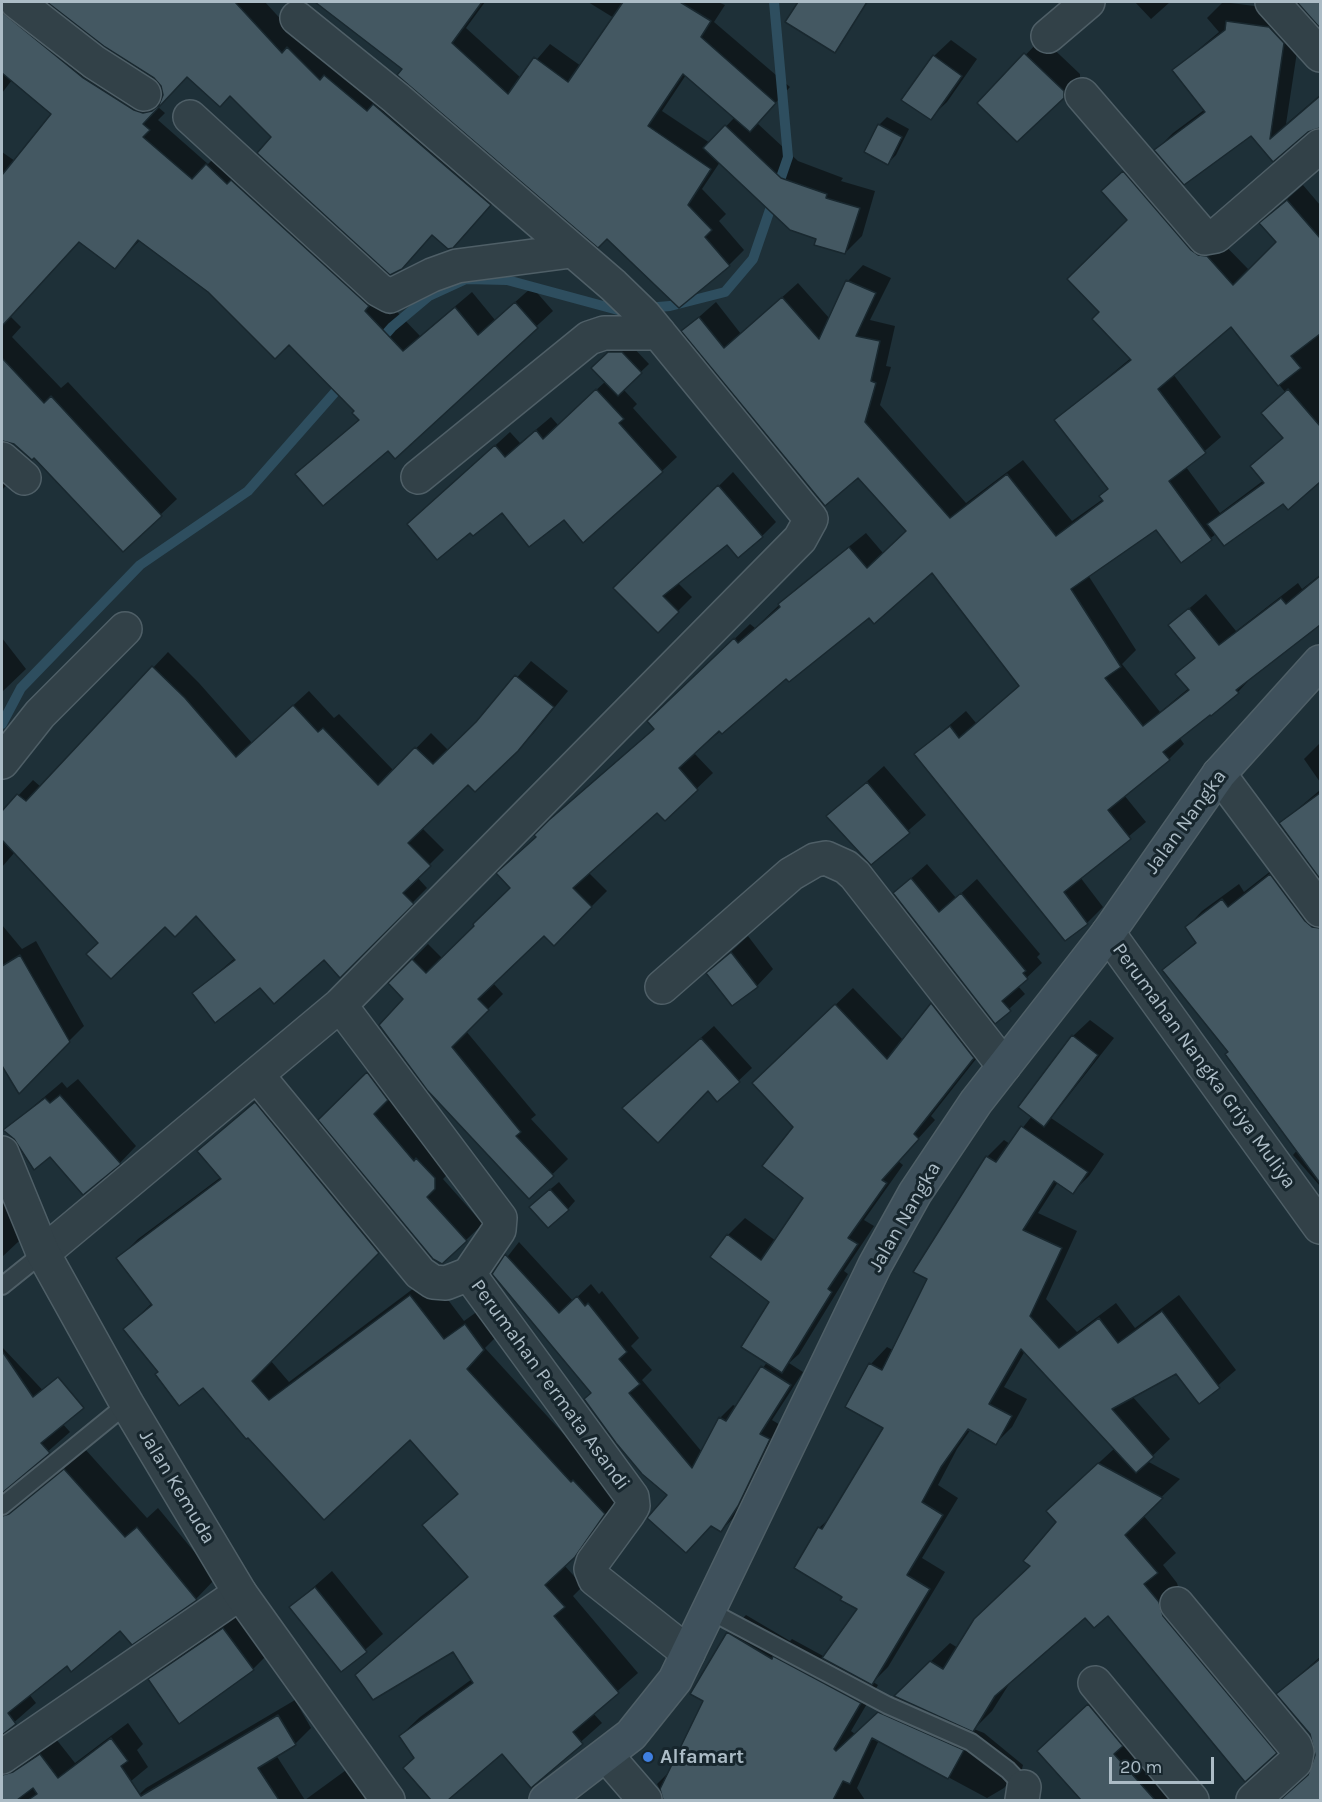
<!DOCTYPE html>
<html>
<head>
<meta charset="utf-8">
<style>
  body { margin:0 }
  #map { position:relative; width:1322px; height:1802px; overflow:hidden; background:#1e3038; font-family:Karla,sans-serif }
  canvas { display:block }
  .frame { position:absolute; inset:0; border:3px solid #acbcc6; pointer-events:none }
  .scale { position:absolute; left:1109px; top:1757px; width:105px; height:27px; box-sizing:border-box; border:3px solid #acbcc6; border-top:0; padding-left:8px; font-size:18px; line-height:21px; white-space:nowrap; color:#acbcc6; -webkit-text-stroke:4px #17262d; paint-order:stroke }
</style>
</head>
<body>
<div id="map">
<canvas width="1322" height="1802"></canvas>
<div class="frame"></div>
<div class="scale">20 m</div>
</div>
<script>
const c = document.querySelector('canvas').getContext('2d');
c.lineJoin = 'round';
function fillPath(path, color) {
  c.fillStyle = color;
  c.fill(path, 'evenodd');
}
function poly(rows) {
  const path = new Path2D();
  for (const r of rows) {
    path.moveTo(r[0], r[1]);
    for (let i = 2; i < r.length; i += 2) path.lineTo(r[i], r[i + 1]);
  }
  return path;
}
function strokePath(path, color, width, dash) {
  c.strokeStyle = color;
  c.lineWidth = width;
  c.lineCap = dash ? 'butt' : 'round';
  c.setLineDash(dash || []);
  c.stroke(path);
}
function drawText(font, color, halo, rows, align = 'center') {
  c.font = font + ' Karla,sans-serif';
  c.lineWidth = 6;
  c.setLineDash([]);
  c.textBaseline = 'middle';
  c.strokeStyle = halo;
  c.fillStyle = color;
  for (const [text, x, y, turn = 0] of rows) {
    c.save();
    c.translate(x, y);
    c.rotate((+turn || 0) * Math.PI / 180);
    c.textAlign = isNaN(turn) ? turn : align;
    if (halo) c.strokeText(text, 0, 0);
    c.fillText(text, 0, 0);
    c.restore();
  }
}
const shadow = poly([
  [2,2,150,94,161,97,164,97,162,84,49,2,265,2,298,38,506,188,469,230,453,246,273,137,230,95,188,75,158,107,165,113,158,120,208,164,223,149,380,294,420,336,472,292,495,320,532,287,553,311,395,456,388,449,297,474,360,419,356,411,289,343,209,291,140,240,115,267,80,240,10,316,21,327,12,337,61,388,68,382,177,499,123,550,34,456,32,458,7,439,2,439,2,152,15,161,54,113,12,80,2,93],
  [322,2,485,2,466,28,521,78,550,44,581,66,614,18,588,2,718,2,725,5,714,22,790,87,757,123,798,161,843,178,841,181,875,191,862,236,845,253,818,238,720,162,702,189,726,214,719,221,744,250,729,265,607,237],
  [686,75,735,117,710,143,662,111],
  [800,2,866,2,846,31,787,22],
  [1135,2,1170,2,1151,19],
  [1223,2,1286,10,1301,26,1286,124,1320,95,1320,127,1307,130,1273,160,1251,133,1156,150,1173,133,1204,110,1174,70,1219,32,1207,18],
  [1299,2,1320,2,1320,25],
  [1042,38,1080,74,1080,79,1063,97,979,103],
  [951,40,977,59,947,102,930,118,934,56],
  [887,117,909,129,896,155,888,163,879,125],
  [1139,157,1250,271,1278,242,1261,223,1277,208,1303,185,1320,205,1320,480,1288,508,1283,502,1216,534,1181,561,1156,528,1088,575,1136,650,1122,664,1160,712,1189,688,1177,674,1196,657,1170,625,1206,594,1236,631,1298,583,1302,589,1320,575,1320,608,1303,622,1238,692,1179,737,1184,744,1169,759,1124,795,1146,822,1080,877,1103,907,1087,923,916,754,966,711,976,723,1020,685,933,571,786,677,694,753,713,773,665,819,657,811,588,872,607,891,554,944,544,934,493,983,503,994,466,1031,536,1115,531,1119,568,1159,529,1197,405,999,390,983,428,944,443,959,512,888,537,836,567,804,655,728,649,721,750,624,755,628,796,589,866,533,883,553,907,530,858,476,683,331,716,302,741,334,798,283,830,319,848,281,863,265,891,278,870,320,895,326,886,366,891,367,880,405,966,503,1023,460,1072,521,1103,499,1109,488,1056,420,1131,358,1101,312,1129,220,1119,175],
  [1231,325,1285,392,1263,413,1284,437,1252,466,1264,480,1220,513,1186,467,1221,437,1173,374],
  [618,344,630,344,649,364,623,389,637,404,633,408,677,457,662,471,564,518,502,510,470,530,409,524,510,432,520,443,551,417,558,425,606,381,593,368],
  [2,451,21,470,2,490],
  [733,472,776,522,762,536,727,543,678,583,692,597,658,631,616,588],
  [2,638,26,669,2,692],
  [168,652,199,683,252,743,309,691,334,718,339,714,394,771,431,733,449,751,480,721,531,661,568,691,533,734,476,790,468,782,422,828,444,850,417,877,427,888,340,976,324,958,260,986,194,993,235,958,196,914,100,943,15,852,2,867,2,813,33,780,41,787],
  [1320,743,1320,782,1304,759],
  [884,766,926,815,871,863,828,816],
  [1320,790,1320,877,1281,823],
  [1286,859,1320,905,1320,1186,1293,1155,1298,1149,1229,1052,1164,970,1197,941,1187,927,1202,911,1239,884,1244,892],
  [927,864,956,898,977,879,1040,954,1037,957,1042,963,1018,986,1025,994,995,1022,895,893],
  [2,925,22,949,36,941,84,1026,19,1091,2,1064],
  [748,936,773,969,757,986,708,973],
  [949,987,991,1040,931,1116,935,1120,898,1161,903,1165,864,1220,874,1226,844,1271,848,1274,799,1354,789,1363,803,1372,772,1420,782,1426,751,1491,734,1517,721,1531,669,1495,592,1393,494,1274,519,1242,573,1301,591,1284,599,1294,602,1291,639,1338,631,1346,652,1370,642,1380,702,1452,720,1418,733,1405,737,1407,767,1362,771,1302,728,1235,745,1218,776,1241,805,1197,795,1127,772,1066,853,988,904,1041],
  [1090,1020,1114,1038,1051,1118,1104,1154,1089,1176,1073,1192,1058,1182,1038,1213,1077,1231,1046,1299,1077,1332,1116,1303,1135,1328,1179,1295,1236,1370,1199,1402,1176,1372,1132,1396,1170,1439,1147,1461,1180,1479,1143,1515,1176,1553,1163,1565,1177,1583,1181,1597,1295,1733,1276,1752,1108,1613,1085,1616,1011,1681,992,1711,974,1729,984,1733,1023,1765,1022,1769,1004,1788,987,1798,879,1740,857,1788,865,1800,665,1800,657,1784,671,1770,705,1701,728,1633,746,1615,790,1641,792,1639,825,1657,859,1609,844,1596,819,1528,833,1515,885,1428,847,1406,871,1364,887,1347,893,1350,987,1157,1004,1140,1010,1144,1032,1116,1073,1036],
  [1025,1351,1115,1448,1067,1492,1058,1522,1032,1566,958,1648,950,1643,855,1734,851,1731,878,1685,873,1682,888,1667,945,1572,922,1558,958,1498,938,1485,957,1449,971,1429,996,1443,1012,1427,1027,1399,1004,1387],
  [714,1026,752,1068,718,1100,708,1089,637,1095],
  [384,1057,451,1171,443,1179,483,1224,466,1240,320,1120],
  [78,1079,136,1146,120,1163,50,1155,5,1130,62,1082,67,1088],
  [275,1083,398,1232,271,1361,289,1382,430,1276,464,1321,485,1306,503,1330,485,1348,591,1464,623,1494,595,1535,564,1565,583,1586,573,1596,638,1673,593,1713,602,1723,531,1786,502,1752,446,1800,433,1800,405,1768,416,1757,400,1736,420,1717,472,1679,454,1650,357,1675,468,1576,424,1525,458,1493,410,1437,203,1386,160,1372,125,1329,152,1303,118,1259,138,1239,221,1177,199,1151],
  [559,1182,575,1201,568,1209,539,1199],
  [2,1190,33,1228,2,1257],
  [2,1347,67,1416,61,1422,70,1432,13,1482,11,1486,14,1493,24,1497,30,1494,85,1449,147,1518,158,1508,216,1578,196,1599,132,1643,120,1629,67,1664,29,1694,36,1703,2,1733],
  [332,1571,383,1634,342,1670,291,1607],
  [238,1614,268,1654,253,1669,180,1722,150,1679,164,1665],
  [1320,1657,1320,1755,1316,1758,1311,1734,1278,1694],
  [1105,1689,1178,1800,1083,1800,1039,1751],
  [295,1700,311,1728,295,1744,276,1755,305,1800,353,1765,371,1791,363,1800,133,1800,146,1788],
  [128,1723,143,1744,137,1750,148,1767,108,1800,2,1800,2,1769,56,1739,75,1763],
  [1320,1765,1320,1800,1276,1800,1283,1798]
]);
const stream = poly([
  [646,308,670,306,725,292,753,259,788,157,774,2],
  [378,343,392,327,429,296,466,279,507,280,618,310,627,309],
  [2,724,21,688,140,565,248,491,344,382]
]);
const building = poly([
  [47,2,235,2,282,53,287,47,320,80,324,75,367,111,373,104,491,205,453,248,448,249,432,235,402,269,390,275,257,153,271,137,230,96,220,107,187,77,143,124,150,130,143,137,192,179,206,164,227,184,231,180,369,306,365,311,403,351,455,307,478,335,515,302,538,328,395,459,388,451,323,506,295,474,359,420,352,413,354,411,289,345,275,359,208,292,138,240,115,269,79,242,2,326,2,175,51,114,2,73,2,12,82,77,134,110,143,113,152,111,159,105,163,95,161,86,154,78,105,47,47,2],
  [315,2,482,2,452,43,508,94,534,57,568,82,623,2,680,2,711,21,701,37,776,103,750,132,683,74,648,126,711,169,688,205,712,230,705,237,730,266,679,308,607,239,598,248,397,75,402,69,315,2],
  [798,2,867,2,835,53,785,22,798,2],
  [1297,2,1320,2,1320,28,1297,2],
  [1226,21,1269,27,1284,43,1270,139,1320,96,1320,128,1308,132,1273,162,1251,136,1184,185,1154,150,1205,112,1172,70,1225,30,1226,21],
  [1024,53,1064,91,1064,98,1017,142,977,103,1024,53],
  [933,55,962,76,931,120,901,100,933,55],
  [878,124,902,137,888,165,864,152,878,124],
  [725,125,781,178,827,194,826,198,860,208,845,254,814,245,816,239,790,230,703,148,725,125],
  [1123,171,1191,250,1198,255,1207,256,1233,285,1276,242,1259,223,1287,200,1320,238,1320,334,1291,356,1301,368,1278,386,1231,327,1158,389,1206,453,1169,481,1212,540,1181,563,1156,530,1071,589,1121,667,1105,678,1143,726,1189,690,1175,674,1195,658,1168,625,1189,608,1219,645,1281,598,1286,604,1320,576,1320,625,1236,690,1239,693,1211,716,1210,715,1163,752,1170,760,1108,810,1131,839,1064,892,1088,924,1065,941,914,754,950,726,959,738,1019,686,932,573,874,624,869,618,789,682,786,679,722,734,719,731,679,768,698,790,665,821,657,813,573,888,592,907,554,946,544,936,478,999,489,1010,452,1047,521,1132,516,1136,554,1176,529,1199,427,1090,379,1025,403,999,388,983,412,959,426,973,474,926,473,924,510,888,496,873,536,837,534,835,549,820,654,729,647,721,734,638,738,643,780,607,778,604,849,547,867,568,906,531,858,478,825,506,681,331,699,317,724,348,782,297,819,339,846,280,876,293,856,336,880,341,871,381,876,383,865,422,950,518,1007,474,1056,536,1103,501,1099,496,1108,489,1054,420,1131,360,1092,319,1099,312,1067,279,1127,220,1101,191,1123,171],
  [608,352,622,352,642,373,618,396,591,368,608,352],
  [2,358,44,403,51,396,162,516,123,552,34,458,32,460,14,444,2,441,2,358],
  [596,389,624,419,619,423,663,472,583,543,564,520,529,547,502,513,473,536,470,533,437,560,407,524,495,445,505,457,536,430,543,439,596,389],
  [1288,389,1320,426,1320,482,1288,510,1283,504,1224,546,1207,524,1264,483,1250,466,1283,438,1261,413,1288,389],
  [718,485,763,537,738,558,727,545,663,596,679,612,658,633,613,588,718,485],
  [152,666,185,698,236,757,293,705,318,732,323,728,378,785,415,747,433,764,476,722,515,675,554,707,518,751,475,792,468,785,408,843,431,866,403,893,414,904,340,978,324,960,274,1004,260,988,215,1023,192,993,235,960,196,916,175,937,165,927,111,979,86,954,98,943,2,840,2,811,17,794,26,801,152,666],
  [867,782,910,833,871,865,826,816,867,782],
  [1320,793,1320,879,1279,823,1320,793],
  [1270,874,1305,921,1312,927,1320,928,1320,1183,1225,1054,1228,1052,1162,970,1196,943,1185,927,1222,899,1228,907,1270,874],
  [911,878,939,912,961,893,1026,971,1023,973,1028,979,1002,1001,1011,1011,995,1024,893,893,911,878],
  [731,952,758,987,732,1006,706,973,731,952],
  [20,955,70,1042,19,1094,2,1066,2,966,20,955],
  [931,1003,974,1058,914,1134,919,1139,882,1180,887,1183,848,1238,858,1244,828,1289,832,1292,782,1373,741,1347,769,1302,710,1257,727,1234,761,1260,803,1198,762,1166,793,1127,752,1083,835,1004,887,1059,931,1003],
  [1072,1035,1098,1055,1044,1127,1018,1107,1072,1035],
  [701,1038,740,1082,717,1102,708,1091,658,1143,622,1108,701,1038],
  [367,1072,388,1100,374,1114,414,1161,416,1158,435,1178,435,1189,427,1197,467,1241,442,1264,433,1259,318,1120,367,1072],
  [60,1095,121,1164,83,1195,50,1157,34,1170,14,1139,3,1130,45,1098,50,1103,60,1095],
  [255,1102,379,1253,252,1381,269,1400,410,1295,444,1339,465,1324,484,1350,467,1369,571,1482,573,1480,605,1514,575,1557,545,1585,565,1607,554,1616,619,1693,573,1732,583,1744,531,1788,502,1754,448,1800,431,1800,403,1768,414,1758,399,1736,473,1683,453,1652,373,1700,355,1675,468,1577,422,1525,458,1494,410,1440,324,1520,248,1438,246,1439,203,1388,179,1406,155,1374,158,1372,123,1329,152,1305,116,1258,221,1179,197,1151,255,1102],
  [1021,1126,1088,1172,1073,1194,1054,1181,1023,1230,1062,1248,1030,1316,1059,1348,1099,1318,1118,1343,1162,1311,1220,1388,1199,1404,1176,1374,1112,1409,1154,1457,1136,1473,1021,1349,989,1404,1012,1416,996,1445,968,1429,941,1467,922,1502,943,1515,907,1575,930,1589,872,1685,822,1658,857,1609,840,1600,842,1597,794,1568,818,1527,822,1529,883,1428,845,1407,869,1363,882,1370,927,1279,913,1272,986,1156,996,1162,1021,1126],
  [550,1189,569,1210,548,1228,529,1207,550,1189],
  [505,1254,559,1313,577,1296,585,1306,588,1303,627,1352,619,1359,640,1384,629,1393,692,1468,719,1417,726,1421,761,1366,791,1385,760,1434,770,1439,738,1506,721,1532,711,1526,686,1553,647,1518,667,1495,642,1474,616,1443,584,1399,591,1393,492,1274,505,1254],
  [2,1351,33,1397,58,1377,84,1408,41,1443,50,1453,2,1493,2,1351],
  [1098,1463,1163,1498,1125,1535,1158,1573,1144,1584,1159,1602,1163,1616,1277,1753,1245,1782,1108,1616,1094,1628,1085,1618,995,1696,973,1732,894,1696,930,1661,943,1669,974,1619,1030,1566,1023,1561,1056,1522,1046,1511,1098,1463],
  [64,1469,125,1537,137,1527,197,1600,132,1645,120,1631,71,1672,67,1666,8,1713,16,1724,2,1735,2,1516,9,1514,64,1469],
  [315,1587,367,1652,341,1672,289,1607,315,1587],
  [223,1628,254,1670,179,1724,148,1679,223,1628],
  [727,1632,772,1659,773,1656,861,1703,834,1749,836,1751,878,1712,964,1750,948,1779,872,1738,850,1784,843,1781,833,1800,663,1800,660,1789,703,1701,690,1694,727,1632],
  [1320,1659,1320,1800,1280,1800,1308,1775,1315,1755,1310,1734,1276,1694,1320,1659],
  [1088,1704,1123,1746,1114,1754,1155,1800,1081,1800,1037,1751,1088,1704],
  [278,1715,296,1745,258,1768,279,1800,28,1800,37,1794,33,1788,17,1800,2,1800,2,1775,13,1772,40,1754,58,1778,111,1738,128,1761,121,1766,141,1796,278,1715]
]);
const service = poly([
  [2,1286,43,1253],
  [2,1506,127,1404],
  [708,1610,887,1705,971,1742,1008,1770,1024,1787]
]);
const minor = poly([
  [17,2,94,62,144,94],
  [1272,2,1320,55],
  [1048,36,1088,2],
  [1082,95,1205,238,1216,236,1320,146],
  [190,117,379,290,390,296,432,275,457,266,571,251],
  [2,459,24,478],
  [418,477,589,338,604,333,659,333],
  [2,762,40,714,125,629],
  [1219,774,1320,910],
  [1108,933,1320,1227],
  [662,987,791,874,815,860,826,858,846,867,855,875,1004,1066],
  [257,1075,420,1273,433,1282,446,1283,469,1274,499,1230,500,1218,340,1005],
  [43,1253,340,1005,800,539,811,519,644,315,613,285,396,98,297,18],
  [469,1274,632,1497,633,1506,628,1514,593,1562,591,1569,595,1579,688,1653],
  [1177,1604,1295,1746,1297,1752,1295,1762,1253,1800],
  [1095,1683,1192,1800],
  [607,1756,645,1800],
  [2,1757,240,1593],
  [1022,1800,1024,1787]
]);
const tertiary = poly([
  [2,1153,43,1253,127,1404,240,1593,388,1800]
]);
const secondary = poly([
  [546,1800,631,1735,675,1680,875,1265,915,1193,976,1102,1108,933,1219,774,1320,662]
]);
const markers = [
  [648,1757,6,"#3f7fe0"]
];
const streetNames = [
  ["Jalan Nangka",1186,822,-54],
  ["Perumahan Nangka Griya Muliya",1204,1066,54],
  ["Jalan Nangka",905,1217,-60],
  ["Perumahan Permata Asandi",550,1385,54],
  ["Jalan Kemuda",177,1487,59]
];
const poiNames = [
  ["Alfamart",660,1757]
];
fillPath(shadow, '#0007');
strokePath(stream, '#2e4e5f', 10);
fillPath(building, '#445862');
strokePath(building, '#19282f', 1.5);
strokePath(service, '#4f5f67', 20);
strokePath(minor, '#4f5f67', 36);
strokePath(tertiary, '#4f5f67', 36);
strokePath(secondary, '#4f5f67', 36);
strokePath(service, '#324148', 16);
strokePath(minor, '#324148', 33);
strokePath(tertiary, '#324148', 33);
strokePath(secondary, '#3f515c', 33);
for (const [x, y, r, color] of markers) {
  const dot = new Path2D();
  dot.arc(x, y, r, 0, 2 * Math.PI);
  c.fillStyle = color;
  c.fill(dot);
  strokePath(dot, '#17262d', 2);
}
drawText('20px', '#acbcc6', '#17262d', streetNames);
drawText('bold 20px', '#acbcc6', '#17262d', poiNames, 'left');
</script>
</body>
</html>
